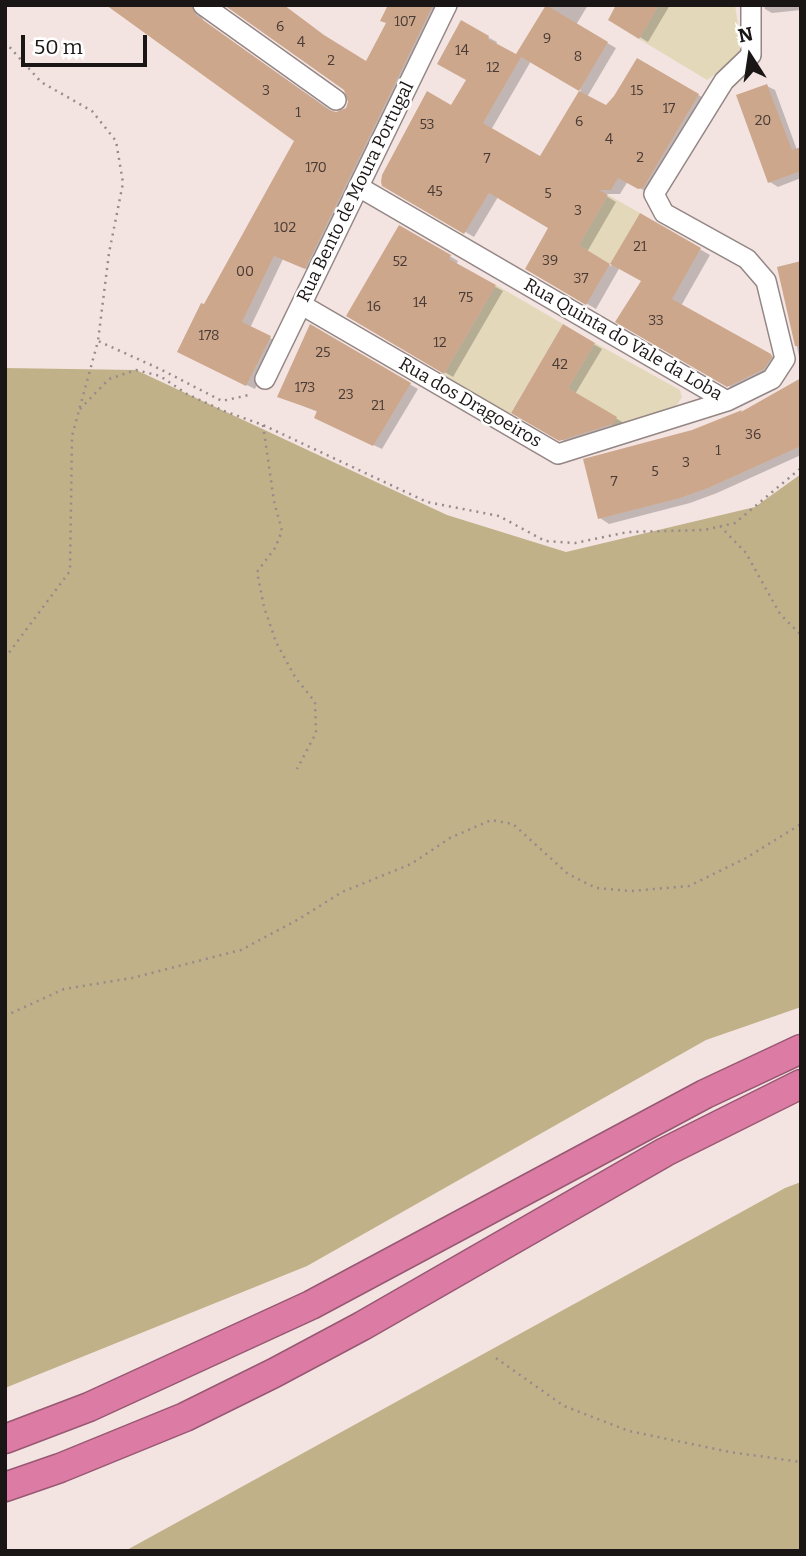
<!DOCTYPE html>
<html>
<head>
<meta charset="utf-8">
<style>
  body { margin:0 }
  #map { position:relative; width:806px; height:1556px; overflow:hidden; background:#f3e4e2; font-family:Bitter,serif }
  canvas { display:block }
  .frame { position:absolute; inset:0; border:7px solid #1b1616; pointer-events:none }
  .north { position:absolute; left:715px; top:21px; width:70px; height:70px; -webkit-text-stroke:5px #fff; paint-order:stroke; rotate:348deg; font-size:19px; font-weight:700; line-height:28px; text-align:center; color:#1b1616 }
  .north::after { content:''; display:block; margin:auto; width:24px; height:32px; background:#1b1616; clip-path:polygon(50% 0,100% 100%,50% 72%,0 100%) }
  .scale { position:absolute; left:21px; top:35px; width:126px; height:32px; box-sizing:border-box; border:4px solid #1b1616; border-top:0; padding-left:9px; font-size:21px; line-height:24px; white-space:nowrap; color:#1b1616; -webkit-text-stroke:5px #fff; paint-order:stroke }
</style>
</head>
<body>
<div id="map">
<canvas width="806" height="1556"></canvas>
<div class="frame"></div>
<div class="north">N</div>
<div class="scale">50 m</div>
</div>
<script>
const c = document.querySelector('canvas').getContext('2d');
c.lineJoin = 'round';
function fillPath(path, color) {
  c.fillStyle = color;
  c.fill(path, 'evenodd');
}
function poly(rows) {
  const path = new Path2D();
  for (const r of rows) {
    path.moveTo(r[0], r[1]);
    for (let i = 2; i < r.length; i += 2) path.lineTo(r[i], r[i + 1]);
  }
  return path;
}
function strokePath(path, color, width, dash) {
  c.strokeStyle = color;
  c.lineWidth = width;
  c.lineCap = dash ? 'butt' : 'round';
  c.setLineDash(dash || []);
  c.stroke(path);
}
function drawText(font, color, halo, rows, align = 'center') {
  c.font = font + ' Bitter,serif';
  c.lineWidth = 5;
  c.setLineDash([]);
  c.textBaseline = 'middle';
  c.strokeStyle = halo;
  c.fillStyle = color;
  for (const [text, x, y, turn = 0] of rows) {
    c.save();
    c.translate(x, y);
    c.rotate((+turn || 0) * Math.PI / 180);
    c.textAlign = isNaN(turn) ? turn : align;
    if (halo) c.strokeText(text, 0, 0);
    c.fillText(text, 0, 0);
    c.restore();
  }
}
const green = poly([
  [659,5,735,5,742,51,733,63,707,80,639,39],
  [608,195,640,213,610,264,579,245],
  [496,285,563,324,510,414,443,376],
  [595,343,680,390,682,397,673,411,609,431,616,417,568,388]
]);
const forest = poly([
  [5,368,136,370,447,515,566,552,755,507,801,474,801,1007,706,1040,307,1266,5,1388],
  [801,1182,801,1551,125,1551,785,1188]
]);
const shadow = poly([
  [109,5,200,5,198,10,204,22,336,114,347,109,350,100,332,42,367,63,388,23,390,5,440,5,313,272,283,259,250,328,278,342,255,389,187,356,205,306,296,140],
  [548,5,588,5,576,25,616,48,587,97,606,107,615,97,637,60,707,100,648,193,628,181,620,194,603,194,616,202,587,252,611,266,641,215,710,255,681,306,781,361,739,392,618,321,643,281,620,267,596,309,527,269,551,227,498,197,474,237,384,185,451,107,468,79,461,23,497,42,496,45,517,57],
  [531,61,581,90,540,158,491,130],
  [618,5,670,5,648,42,610,19],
  [764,5,801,5,801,10,772,13,765,9],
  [767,86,775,90,797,150,801,149,801,178,778,187,770,182],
  [400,227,458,261,456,265,503,291,453,377,348,316],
  [801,263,801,365,779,268],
  [310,326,418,389,382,449,324,422,318,412,279,396],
  [564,327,602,349,575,394,624,423,621,428,569,444,513,412],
  [801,380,801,455,717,493,690,503,609,524,600,518,692,431,742,412]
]);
const building = poly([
  [106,5,191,5,196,15,329,110,336,112,346,108,348,102,344,90,224,5,284,5,324,35,366,61,386,23,380,21,388,5,433,5,305,269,274,256,242,322,271,336,246,386,177,352,201,303,204,304,294,141],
  [546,5,608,42,579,91,606,105,614,96,637,58,699,94,643,188,638,189,618,178,611,190,599,190,608,195,579,245,610,264,586,305,525,269,548,228,489,193,464,234,382,186,381,182,382,175,427,91,451,105,466,80,437,64,461,20,489,36,488,39,516,54],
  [521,57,579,91,540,156,483,123],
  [616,5,659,5,639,39,608,20],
  [767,84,792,150,801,147,801,171,768,183,736,95],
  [640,213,701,248,672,299,771,354,772,357,764,369,727,387,615,322,641,281,610,264],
  [399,225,451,255,449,259,496,285,444,374,346,316],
  [801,261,801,346,795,346,777,267],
  [310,324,411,383,373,446,314,418,317,411,277,397],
  [563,324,595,343,568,388,617,417,613,424,559,441,511,413],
  [801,378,801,446,708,488,680,498,598,519,583,459,692,430,742,410,741,412]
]);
const path = poly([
  [5,42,41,82,92,111,116,141,123,183,109,253,98,341],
  [80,409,109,379,136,370,160,376,187,394,224,411,263,425,427,502,499,516,545,541,575,543,628,532,704,530,735,523,801,468],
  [263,425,274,501,282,531,275,548,257,572,264,607,276,642,295,677,315,702,316,733,297,769],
  [720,526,746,553,780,614,801,635],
  [5,658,70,571,72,436,98,341,160,369,222,401,249,395],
  [5,1016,64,989,132,978,241,950,299,919,342,892,411,864,450,838,491,820,513,824,568,874,596,888,631,891,689,886,746,858,801,824],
  [496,1358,564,1406,629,1431,730,1452,801,1462]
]);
const minor = poly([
  [203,5,336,100],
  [359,187,727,401],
  [302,305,558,454,727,401,772,379,785,359,766,281,747,259,664,213,654,194,724,81,751,55,751,5],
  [265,379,447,5]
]);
const highway = poly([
  [5,1439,89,1407,311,1305,705,1094,801,1049],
  [5,1487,60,1468,185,1417,274,1373,362,1326,665,1152,801,1084]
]);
const numberNames = [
  ["107",405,22],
  ["6",280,27],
  ["9",547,39],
  ["4",301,43],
  ["14",462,51],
  ["8",578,57],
  ["2",331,61],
  ["12",493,68],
  ["3",266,91],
  ["15",637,91],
  ["17",669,109],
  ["1",298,113],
  ["20",763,121],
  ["6",579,122],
  ["53",427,125],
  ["4",609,140],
  ["2",640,158],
  ["7",487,159],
  ["170",316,168],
  ["45",435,192],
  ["5",548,194],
  ["3",578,211],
  ["102",285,228],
  ["21",640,247],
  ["39",550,261],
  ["52",400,262],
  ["00",245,272],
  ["37",581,279],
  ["75",466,298],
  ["14",420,303],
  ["16",374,307],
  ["33",656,321],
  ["178",209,336],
  ["12",440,343],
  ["25",323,353],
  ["42",560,365],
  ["173",305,388],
  ["23",346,395],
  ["21",378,406],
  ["36",753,435],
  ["1",718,451],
  ["3",686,463],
  ["5",655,472],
  ["7",614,482]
];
const streetNames = [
  ["Rua Bento de Moura Portugal",356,192,-64],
  ["Rua Quinta do Vale da Loba",623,340,30],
  ["Rua dos Dragoeiros",470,403,30]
];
fillPath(green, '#e3d8ba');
fillPath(forest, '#c1b188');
fillPath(shadow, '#0003');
fillPath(building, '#cda78c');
strokePath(minor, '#938684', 22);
strokePath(highway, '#985872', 31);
strokePath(path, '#968b8a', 2.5, [2, 5]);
strokePath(minor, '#fff', 19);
strokePath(highway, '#dc7ca4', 28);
drawText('14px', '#483a34', null, numberNames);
drawText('18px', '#1b1616', '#fff', streetNames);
</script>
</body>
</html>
